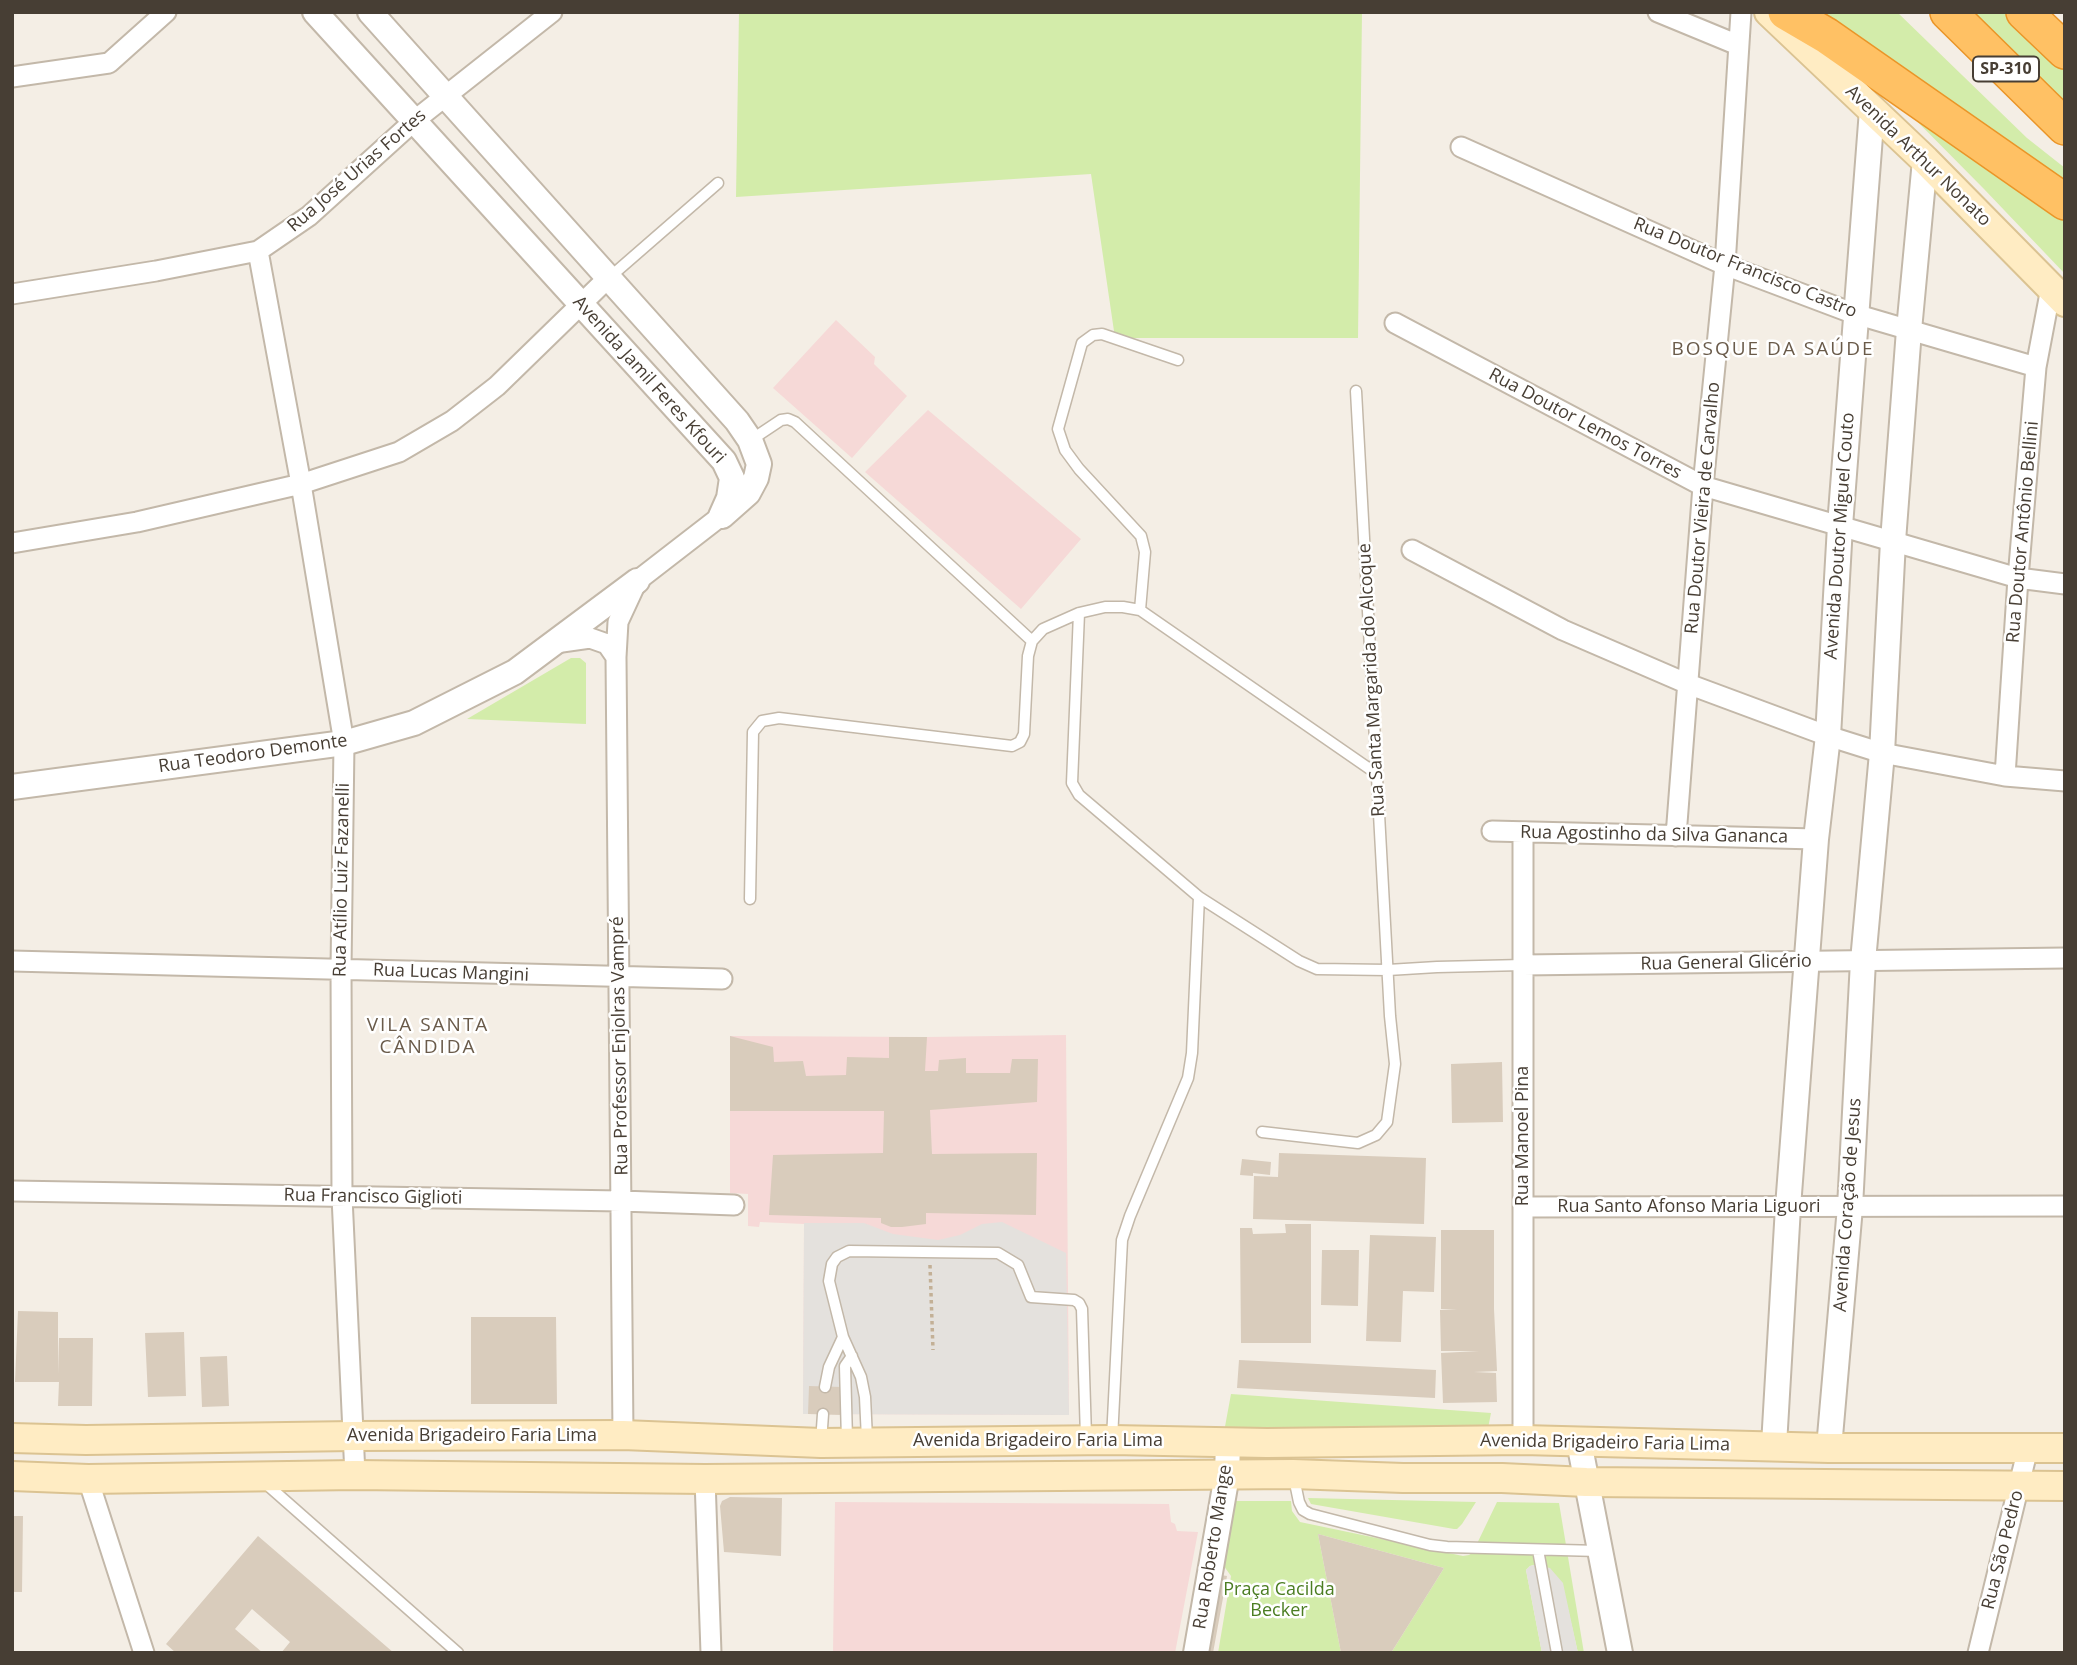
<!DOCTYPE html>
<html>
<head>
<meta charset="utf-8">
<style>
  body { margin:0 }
  #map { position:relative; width:2077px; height:1665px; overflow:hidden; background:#f4eee5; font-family:"Open Sans",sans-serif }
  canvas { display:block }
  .frame { position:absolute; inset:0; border:14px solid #473e34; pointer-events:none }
</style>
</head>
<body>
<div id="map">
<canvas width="2077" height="1665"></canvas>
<div class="frame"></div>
</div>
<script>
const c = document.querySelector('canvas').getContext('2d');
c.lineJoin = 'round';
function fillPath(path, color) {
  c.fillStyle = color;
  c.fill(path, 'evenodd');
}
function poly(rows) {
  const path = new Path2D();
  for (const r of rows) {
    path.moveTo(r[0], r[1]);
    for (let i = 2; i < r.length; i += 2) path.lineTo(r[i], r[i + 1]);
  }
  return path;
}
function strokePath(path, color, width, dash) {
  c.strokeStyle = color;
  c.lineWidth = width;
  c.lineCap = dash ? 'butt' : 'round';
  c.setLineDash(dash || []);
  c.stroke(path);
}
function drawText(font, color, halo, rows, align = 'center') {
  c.font = font + ' "Open Sans",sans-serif';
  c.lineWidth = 5;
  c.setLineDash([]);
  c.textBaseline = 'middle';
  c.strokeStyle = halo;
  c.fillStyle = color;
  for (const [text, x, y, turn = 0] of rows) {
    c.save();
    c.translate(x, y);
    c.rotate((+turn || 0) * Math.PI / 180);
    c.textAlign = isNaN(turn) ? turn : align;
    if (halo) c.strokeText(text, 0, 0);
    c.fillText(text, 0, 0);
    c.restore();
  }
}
const medical = poly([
  [836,320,875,357,874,364,907,396,852,458,773,388],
  [928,410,1081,539,1021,609,865,472],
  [1066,1035,1069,1415,803,1414,804,1224,760,1222,759,1227,748,1226,748,1194,730,1193,730,1036,927,1037],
  [835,1502,1169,1504,1171,1522,1175,1524,1177,1531,1198,1532,1175,1653,833,1653]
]);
const green = poly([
  [739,12,1362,12,1358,338,1115,338,1091,174,736,197],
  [1811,12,1897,12,2027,138,2065,168,2065,194],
  [1965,12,2005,12,2065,70,2065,109],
  [1888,92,2065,218,2065,274,1984,189],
  [571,658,580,658,586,663,586,724,467,719],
  [1231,1394,1491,1413,1487,1433,1224,1432],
  [1308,1498,1476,1502,1462,1524,1457,1529,1454,1529,1311,1504],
  [1233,1501,1291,1501,1292,1511,1300,1522,1463,1556,1469,1555,1473,1552,1497,1502,1559,1503,1584,1653,1578,1653,1562,1583,1534,1565,1530,1566,1526,1570,1542,1653,1391,1653,1444,1568,1318,1534,1341,1653,1218,1653,1231,1576,1221,1562]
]);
const parking = poly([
  [1002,1222,1066,1253,1069,1415,803,1414,804,1223,864,1223,893,1234,938,1240,960,1235,982,1224],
  [1534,1565,1550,1568,1563,1583,1578,1653,1542,1653,1526,1570,1530,1566]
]);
const building = poly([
  [730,1036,773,1047,774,1062,803,1061,806,1076,846,1075,847,1057,889,1058,889,1037,927,1037,925,1071,938,1071,939,1060,966,1058,966,1073,1010,1073,1012,1059,1038,1059,1037,1102,930,1110,932,1154,1037,1153,1036,1215,926,1213,926,1224,902,1227,891,1227,881,1223,881,1218,769,1215,773,1155,883,1153,884,1111,730,1111],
  [1502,1062,1503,1122,1452,1123,1451,1064],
  [1279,1153,1426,1158,1424,1224,1253,1219,1254,1176,1278,1177],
  [1242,1159,1271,1162,1270,1175,1253,1173,1253,1176,1240,1175],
  [1285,1224,1311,1224,1311,1343,1241,1343,1240,1228,1252,1228,1253,1234,1286,1233],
  [1441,1230,1494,1230,1494,1309,1497,1371,1474,1372,1496,1373,1497,1402,1443,1403,1441,1353,1479,1351,1441,1351,1440,1310,1457,1310,1441,1309],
  [1370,1235,1436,1237,1434,1292,1403,1291,1401,1342,1366,1341],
  [1322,1250,1359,1250,1358,1306,1321,1305],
  [18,1311,58,1312,58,1374,59,1338,93,1338,92,1406,58,1406,59,1382,15,1382],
  [471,1317,556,1317,557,1404,471,1404],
  [184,1332,186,1396,148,1397,145,1333],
  [227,1356,229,1406,202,1407,200,1357],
  [1239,1360,1436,1370,1435,1398,1237,1388],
  [809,1386,842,1387,842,1415,808,1414],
  [730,1497,782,1498,781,1556,724,1552,720,1506,722,1501],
  [12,1516,23,1516,22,1592,12,1592],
  [1318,1534,1444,1568,1391,1653,1341,1653],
  [258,1536,394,1653,281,1653,290,1642,252,1609,235,1629,263,1653,176,1653,166,1644],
  [1215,1574,1227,1576,1213,1653,1201,1653]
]);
const path = poly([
  [930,1265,933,1350]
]);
const service = poly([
  [610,277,718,183],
  [751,440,781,420,788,419,795,422,1032,641],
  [1140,610,1145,552,1141,536,1079,469,1065,450,1058,429,1082,343,1093,335,1102,334,1178,360],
  [1079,613,1072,783,1079,795,1199,897,1299,961,1317,969,1388,970,1437,967,1523,965],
  [750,899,753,732,762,721,779,718,1012,746,1020,742,1024,734,1028,656,1032,641,1043,629,1079,613,1105,607,1123,607,1140,610,1377,774],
  [1262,1132,1358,1143,1376,1135,1387,1122,1395,1064,1390,1016,1356,391],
  [825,1387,829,1367,843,1337],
  [867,1439,865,1397,861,1377,843,1337,829,1281,832,1264,837,1257,849,1251,998,1253,1018,1265,1031,1297,1074,1300,1079,1303,1082,1309,1086,1437],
  [1112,1439,1122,1240,1130,1216,1188,1078,1192,1053,1199,897],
  [847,1440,845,1366,852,1356],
  [821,1442,823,1414],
  [1294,1478,1299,1502,1303,1510,1310,1514,1430,1545,1447,1547,1599,1551],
  [264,1482,458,1653],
  [1538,1550,1557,1653]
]);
const minor = poly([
  [1658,12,1738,45],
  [12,77,109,63,166,12],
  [1461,147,1725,265,1855,314,2036,367],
  [258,251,301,484,344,743,341,969,342,1197,355,1475],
  [12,294,156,271,258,251,309,216,414,121,552,12],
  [1395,323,1703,486,2018,578,2065,584],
  [12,543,137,522,301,484,399,452,452,421,497,386,608,278],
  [1412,550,1563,630,1688,684,1828,736,1882,753,2005,776,2065,781],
  [555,643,590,638,607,644,616,657],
  [2005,776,2018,578,2036,367,2051,288],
  [1492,831,1816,839],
  [1676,836,1703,486,1725,265,1741,12],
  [12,961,722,979],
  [1523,965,2065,958],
  [12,1191,621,1201,734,1205],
  [1523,1207,2065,1206],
  [623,1435,616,657,618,622,637,581,721,516],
  [1523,1440,1523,833],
  [88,1479,144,1653],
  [705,1479,711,1653],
  [1978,1653,2028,1448]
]);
const tertiary = poly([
  [315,12,724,461,732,478,729,498,721,516],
  [370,12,737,421,750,440,759,464,756,478,748,493,722,516],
  [12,787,344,743,414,723,515,672,637,581],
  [1579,1442,1620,1653],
  [1774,1445,1788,1207,1816,839,1828,736,1840,526,1872,110],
  [1829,1448,1850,1207,1863,961,1882,753,1893,541,1909,330,1925,160],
  [1196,1653,1227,1475,1228,1442]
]);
const secondary = poly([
  [1769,12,1925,160,2065,302],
  [12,1438,86,1440,353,1436,623,1435,821,1443,1112,1440,1267,1443,1523,1440,1829,1448,2065,1448],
  [12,1476,88,1479,355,1475,705,1479,1293,1474,1403,1478,1502,1478,1586,1482,2065,1486]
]);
const motorway = poly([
  [1786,12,1827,36,2065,202],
  [1948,12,2065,127],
  [2024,12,2065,51]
]);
const shields = [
  [2006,69,66]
];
const shieldNames = [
  ["SP-310",2006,69]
];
const streetNames = [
  ["Avenida Arthur Nonato",1918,156,44],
  ["Rua José Urias Fortes",357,171,-41],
  ["Rua Doutor Francisco Castro",1745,268,22],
  ["Avenida Jamil Feres Kfouri",649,380,48],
  ["Rua Doutor Lemos Torres",1585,424,28],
  ["Rua Doutor Vieira de Carvalho",1703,508,-85],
  ["Rua Doutor Antônio Bellini",2023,532,-85],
  ["Avenida Doutor Miguel Couto",1840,536,-86],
  ["Rua Santa Margarida do Alcoque",1372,680,-93],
  ["Rua Teodoro Demonte",253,754,-8],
  ["Rua Agostinho da Silva Gananca",1654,835,1],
  ["Rua Atílio Luiz Fazanelli",342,880,-89],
  ["Rua General Glicério",1726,963,-1],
  ["Rua Lucas Mangini",451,973,2],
  ["Rua Professor Enjolras Vampré",620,1046,-91],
  ["Rua Manoel Pina",1523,1136,-90],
  ["Rua Francisco Giglioti",373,1197,1],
  ["Avenida Coração de Jesus",1848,1205,-86],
  ["Rua Santo Afonso Maria Liguori",1689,1207],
  ["Avenida Brigadeiro Faria Lima",472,1436],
  ["Avenida Brigadeiro Faria Lima",1038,1441],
  ["Avenida Brigadeiro Faria Lima",1605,1443,1],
  ["Rua Roberto Mange",1213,1547,-81],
  ["Rua São Pedro",2003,1550,-76]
];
const parkNames = [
  ["Praça Cacilda",1279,1590],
  ["Becker",1279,1611]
];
const neighbourhoodNames = [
  ["BOSQUE DA SAÚDE",1773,350],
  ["VILA SANTA",428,1026],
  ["CÂNDIDA",428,1048]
];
fillPath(medical, '#f6d9d7');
fillPath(green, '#d3ecaa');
fillPath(parking, '#e4e1dd');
fillPath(building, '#d9ccbc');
strokePath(service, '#c3b8a9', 13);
strokePath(minor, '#c3b8a9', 23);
strokePath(tertiary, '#c3b8a9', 28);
strokePath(secondary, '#dbc392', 32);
strokePath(motorway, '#ea9528', 38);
strokePath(path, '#c3b096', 3.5, [3.5, 3.5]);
strokePath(service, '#fff', 10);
strokePath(minor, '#fff', 19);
strokePath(tertiary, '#fff', 24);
strokePath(secondary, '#ffecc3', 28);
strokePath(motorway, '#ffc164', 35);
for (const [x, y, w] of shields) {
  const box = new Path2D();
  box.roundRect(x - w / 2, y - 12.5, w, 25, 5);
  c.fillStyle = '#fff';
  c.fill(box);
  strokePath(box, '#473e34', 2);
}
drawText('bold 16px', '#473e34', null, shieldNames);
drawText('18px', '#473e34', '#fff', streetNames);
drawText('18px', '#4b7d22', '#fff', parkNames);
c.letterSpacing = '2px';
drawText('19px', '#6a5b4a', '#fff', neighbourhoodNames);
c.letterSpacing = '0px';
</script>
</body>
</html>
